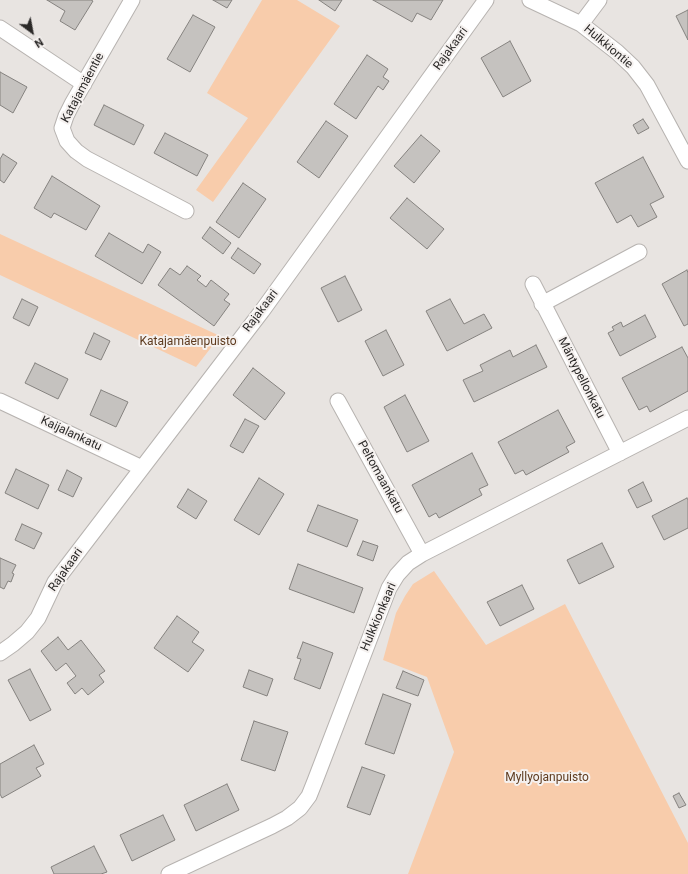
<!DOCTYPE html>
<html>
<head>
<meta charset="utf-8">
<style>
  body { margin:0 }
  #map { position:relative; width:688px; height:874px; overflow:hidden; background:#e8e4e1; font-family:Roboto,sans-serif }
  canvas { display:block }
  .north { position:absolute; left:12px; top:12px; width:40px; height:40px; -webkit-text-stroke:3px #f5f1ef; paint-order:stroke; rotate:148deg; font-size:11px; font-weight:700; line-height:16px; text-align:center; color:#2b2928 }
  .north::after { content:''; display:block; margin:auto; width:14px; height:18px; background:#2b2928; clip-path:polygon(50% 0,100% 100%,50% 72%,0 100%) }
</style>
</head>
<body>
<div id="map">
<canvas width="688" height="874"></canvas>
<div class="north">N</div>
</div>
<script>
const c = document.querySelector('canvas').getContext('2d');
c.lineJoin = 'round';
function fillPath(path, color) {
  c.fillStyle = color;
  c.fill(path, 'evenodd');
}
function poly(rows) {
  const path = new Path2D();
  for (const r of rows) {
    path.moveTo(r[0], r[1]);
    for (let i = 2; i < r.length; i += 2) path.lineTo(r[i], r[i + 1]);
  }
  return path;
}
function strokePath(path, color, width, dash) {
  c.strokeStyle = color;
  c.lineWidth = width;
  c.lineCap = dash ? 'butt' : 'round';
  c.setLineDash(dash || []);
  c.stroke(path);
}
function drawText(font, color, halo, rows, align = 'center') {
  c.font = font + ' Roboto,sans-serif';
  c.lineWidth = 4;
  c.setLineDash([]);
  c.textBaseline = 'middle';
  c.strokeStyle = halo;
  c.fillStyle = color;
  for (const [text, x, y, turn = 0] of rows) {
    c.save();
    c.translate(x, y);
    c.rotate((+turn || 0) * Math.PI / 180);
    c.textAlign = isNaN(turn) ? turn : align;
    if (halo) c.strokeText(text, 0, 0);
    c.fillText(text, 0, 0);
    c.restore();
  }
}
const green = poly([
  [262,0,297,0,340,26,213,202,196,190,248,118,207,93],
  [0,234,220,336,196,367,0,275],
  [434,571,486,645,565,604,688,843,688,874,408,874,454,752,427,677,383,660,396,613,405,596,413,584]
]);
const building = poly([
  [47,0,91,0,93,1,75,30,60,21,65,11,47,0],
  [213,0,232,0,227,8,213,0],
  [319,0,342,0,335,11,319,0],
  [373,0,443,0,431,20,417,13,412,22,373,0],
  [688,10,688,40,676,16,688,10],
  [193,15,215,27,190,72,167,59,193,15],
  [510,41,531,81,503,97,481,58,510,41],
  [367,55,388,69,383,77,389,81,383,90,378,86,356,119,334,104,367,55],
  [0,72,27,87,13,113,0,105,0,72],
  [104,105,144,125,134,145,94,125,104,105],
  [643,119,649,128,638,134,633,125,643,119],
  [326,121,348,136,319,178,297,162,326,121],
  [165,133,208,155,197,176,154,153,165,133],
  [421,135,440,151,414,183,394,166,421,135],
  [3,154,17,163,4,183,0,180,0,159,3,154],
  [643,157,664,197,650,204,657,217,638,227,631,215,617,223,595,183,643,157],
  [52,176,100,206,86,230,54,213,51,218,34,208,52,176],
  [243,183,266,199,239,238,216,222,243,183],
  [407,198,444,229,427,249,390,218,407,198],
  [210,227,231,243,223,254,202,238,210,227],
  [109,233,143,253,148,244,161,252,142,284,95,256,109,233],
  [238,248,261,264,254,274,231,258,238,248],
  [187,266,201,276,197,280,206,287,211,280,229,294,224,300,230,304,214,326,158,285,170,268,180,275,187,266],
  [687,270,688,273,688,324,684,326,662,284,687,270],
  [345,276,362,310,338,322,321,288,345,276],
  [22,299,38,307,29,326,13,318,22,299],
  [450,299,464,324,484,314,492,328,447,351,426,311,450,299],
  [645,315,656,337,620,356,608,333,614,330,612,327,621,322,623,327,645,315],
  [386,330,404,365,383,376,365,341,386,330],
  [94,333,110,341,101,360,85,353,94,333],
  [536,345,547,367,474,402,463,380,483,371,480,365,510,350,513,357,536,345],
  [682,347,688,358,688,391,650,412,647,406,639,410,622,378,682,347],
  [35,363,68,379,58,399,25,383,35,363],
  [253,368,285,393,265,420,233,395,253,368],
  [101,390,128,402,116,427,90,415,101,390],
  [405,395,429,441,407,452,384,407,405,395],
  [558,410,575,442,566,447,569,452,526,475,523,470,515,474,498,442,558,410],
  [245,419,259,426,243,453,230,446,245,419],
  [472,453,488,485,479,489,482,495,439,518,436,513,429,517,412,485,472,453],
  [16,469,49,485,38,509,5,493,16,469],
  [67,470,82,478,73,497,58,490,67,470],
  [259,478,284,494,259,535,234,520,259,478],
  [643,482,652,501,637,508,628,490,643,482],
  [188,489,207,501,196,519,177,507,188,489],
  [687,498,688,500,688,528,664,540,652,516,687,498],
  [318,505,358,520,347,547,307,531,318,505],
  [22,524,42,533,34,549,15,540,22,524],
  [363,541,378,546,373,561,357,555,363,541],
  [602,543,614,567,579,584,567,560,602,543],
  [0,558,16,565,12,573,14,574,11,582,8,581,4,589,0,587,0,558],
  [298,564,363,588,354,613,289,589,298,564],
  [522,585,534,609,500,626,487,602,522,585],
  [177,616,199,632,192,642,204,650,188,672,154,648,177,616],
  [58,637,68,650,81,640,105,671,99,675,104,682,88,695,82,688,75,694,67,683,76,676,66,663,56,671,41,651,58,637],
  [303,642,333,653,320,689,294,679,301,659,297,658,303,642],
  [30,669,51,710,30,721,8,680,30,669],
  [249,670,273,679,267,696,243,687,249,670],
  [403,671,424,680,418,696,396,688,403,671],
  [383,694,411,704,394,754,365,744,383,694],
  [254,721,288,732,275,771,241,760,254,721],
  [34,745,44,764,36,768,41,776,2,798,0,794,0,764,34,745],
  [362,767,385,775,370,815,347,807,362,767],
  [227,784,239,810,196,831,184,805,227,784],
  [679,793,686,805,679,808,673,796,679,793],
  [163,815,175,840,132,861,120,835,163,815],
  [94,846,107,872,101,874,54,874,51,867,94,846]
]);
const street = poly([
  [132,0,72,104,66,116,62,128,67,141,76,151,87,159,186,211],
  [530,0,581,24,617,52,633,67,647,85,688,161],
  [581,24,599,0],
  [0,28,84,84],
  [533,284,620,453],
  [542,304,639,252],
  [0,401,142,468],
  [338,401,422,554],
  [0,653,13,644,27,632,38,618,55,582,262,311,486,0],
  [169,874,272,826,287,818,300,808,309,796,315,781,389,588,397,575,408,563,422,554,688,418]
]);
const streetNames = [
  ["Hulkkiontie",608,47,40],
  ["Rajakaari",451,49,-54],
  ["Katajamäentie",83,88,-62],
  ["Rajakaari",261,311,-53],
  ["Mäntypellonkatu",581,378,63],
  ["Kaijalankatu",71,434,25],
  ["Peltomaankatu",380,477,61],
  ["Rajakaari",66,570,-55],
  ["Hulkkionkaari",379,617,-67]
];
const parkNames = [
  ["Katajamäenpuisto",188,342],
  ["Myllyojanpuisto",547,778]
];
fillPath(green, '#f8ccab');
fillPath(building, '#c5c2bf');
strokePath(building, '#85827f', 1);
strokePath(street, '#b7b3b0', 17);
strokePath(street, '#fff', 15);
drawText('12px', '#2b2928', '#f5f1ef', streetNames);
drawText('12px', '#5e3b1f', '#f5f1ef', parkNames);
</script>
</body>
</html>
